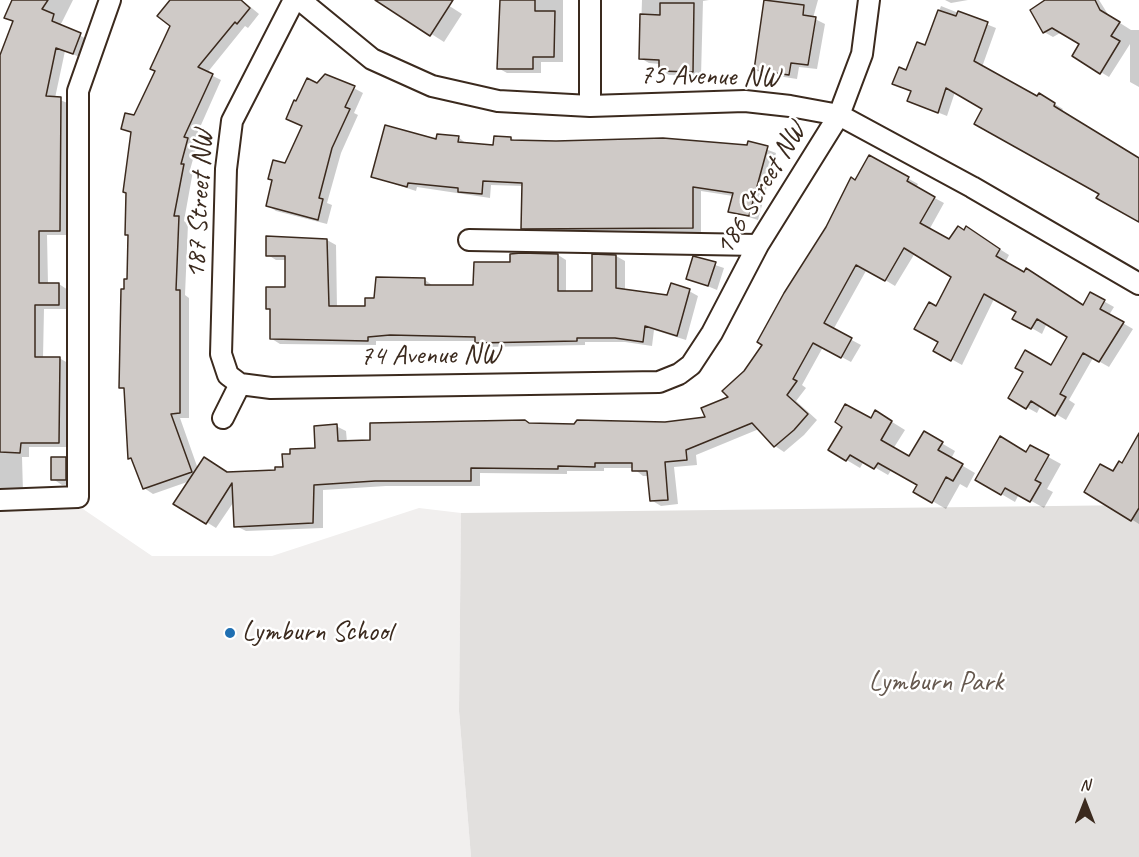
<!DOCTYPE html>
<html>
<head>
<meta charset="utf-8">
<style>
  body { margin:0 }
  #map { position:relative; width:1139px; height:857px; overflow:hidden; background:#fff; font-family:Caveat,sans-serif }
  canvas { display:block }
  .north { position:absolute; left:1055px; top:773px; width:60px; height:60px; -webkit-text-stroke:4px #fff; paint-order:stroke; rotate:0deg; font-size:16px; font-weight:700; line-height:24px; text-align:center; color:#3b2a1e }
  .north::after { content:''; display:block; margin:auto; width:21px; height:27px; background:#3b2a1e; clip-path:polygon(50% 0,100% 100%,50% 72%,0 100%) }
</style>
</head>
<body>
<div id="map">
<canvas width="1139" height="857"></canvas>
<div class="north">N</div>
</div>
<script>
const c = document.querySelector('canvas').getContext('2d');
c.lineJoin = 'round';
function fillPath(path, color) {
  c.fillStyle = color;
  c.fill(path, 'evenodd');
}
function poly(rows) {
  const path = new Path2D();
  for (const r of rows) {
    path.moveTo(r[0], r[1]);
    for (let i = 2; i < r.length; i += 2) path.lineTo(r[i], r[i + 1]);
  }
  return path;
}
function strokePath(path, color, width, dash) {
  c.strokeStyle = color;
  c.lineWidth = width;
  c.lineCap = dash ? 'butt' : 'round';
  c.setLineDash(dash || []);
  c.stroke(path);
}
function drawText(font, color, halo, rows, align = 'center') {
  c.font = font + ' Caveat,sans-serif';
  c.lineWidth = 5;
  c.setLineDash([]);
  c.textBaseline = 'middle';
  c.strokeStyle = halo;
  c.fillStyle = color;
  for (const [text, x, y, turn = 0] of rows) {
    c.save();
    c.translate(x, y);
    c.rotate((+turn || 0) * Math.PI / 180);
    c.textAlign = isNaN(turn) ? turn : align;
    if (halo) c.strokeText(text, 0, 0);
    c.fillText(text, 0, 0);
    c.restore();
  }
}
const built = poly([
  [419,508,461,513,459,711,471,857,0,857,0,511,83,509,152,556,272,556]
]);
const green = poly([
  [1139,505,1139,857,471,857,459,711,461,513]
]);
const shadow = poly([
  [13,0,73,0,60,26,89,40,82,58,65,51,55,98,70,104,69,235,47,235,48,284,59,284,68,290,68,309,44,309,43,358,59,358,68,363,67,447,29,447,29,457,22,457,23,492,0,494,0,56,15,22,6,17],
  [185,0,242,0,259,14,248,28,245,26,207,73,221,80,193,143,197,145,190,170,193,171,184,221,188,224,185,295,189,298,189,418,180,418,198,469,228,474,277,472,317,449,336,426,346,431,347,442,530,425,665,424,707,418,730,398,765,345,870,157,918,184,916,188,944,203,929,230,950,241,965,231,976,234,1009,255,1005,263,1084,306,1091,294,1114,307,1109,315,1133,329,1109,367,1093,358,1069,400,1075,404,1066,420,1041,405,1037,413,1010,398,1052,367,1069,336,1047,323,1042,334,1014,318,1018,312,994,299,962,365,935,350,940,341,936,308,953,276,915,253,895,286,867,269,833,330,861,345,851,362,823,347,802,385,806,388,796,401,817,420,804,435,784,452,775,446,759,429,696,455,697,465,674,467,678,504,661,506,651,500,649,476,643,476,633,468,604,468,604,471,567,471,567,474,480,473,480,486,386,486,323,490,323,528,246,531,236,526,235,500,216,528,176,503,190,481,153,494,144,488,134,461,129,458,126,390,120,387,125,290,128,280,129,236,127,234,133,134,123,129,143,104],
  [378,0,440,0,462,14,444,42],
  [501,0,563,0,563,62,541,62,541,73,507,73,498,68],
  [642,0,709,0,703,1,701,76,669,75,660,70,660,64,649,63,640,58],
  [765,0,818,0,813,18,825,24,817,69,799,67,797,79,765,74,756,69],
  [945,0,968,0,951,3],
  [1045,0,1099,0,1109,16,1131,30,1139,30,1139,87,1130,82,1130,44,1109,77,1074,56,1081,44,1062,32,1053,37,1044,32],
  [941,6,996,28,982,67,1038,98,1040,95,1063,109,1061,112,1139,160,1139,221,984,108,955,92,947,116,909,101,912,92,894,83,926,47],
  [333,77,363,93,354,113,358,115,341,153,327,203,332,205,327,224,276,211,267,205,303,126,318,85],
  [458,137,467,144,495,146,511,138,516,141,748,146,749,143,776,153,758,220,730,211,733,196,701,191,701,233,532,233,523,228,523,186,491,185,490,198,417,187,416,191,373,177,438,141],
  [327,240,336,245,337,308,367,308,375,299,424,279,433,286,474,286,511,264,558,255,566,260,566,292,593,292,593,256,616,256,625,261,625,291,668,297,689,291,698,296,686,340,654,330,652,346,625,342,585,342,585,345,485,347,476,341,376,341,376,345,280,344,272,339,272,310,268,308,287,289,287,260,276,260,268,255],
  [694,258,724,268,717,290,688,278],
  [876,412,905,430,893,449,910,458,924,433,955,451,951,459,975,473,967,488,960,484,946,509,915,491,919,485,892,469,888,475,864,461,860,468,830,450,871,420],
  [1139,434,1139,524,1086,491,1123,465],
  [1030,447,1061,464,1047,489,1053,492,1044,508,1019,494,1015,502,977,480,1027,454],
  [66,458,74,463,74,484,62,485,53,479]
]);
const building = poly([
  [12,0,48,0,42,9,54,14,52,21,81,33,73,54,56,48,46,96,61,97,60,231,39,231,39,283,59,283,59,305,35,305,35,357,60,357,59,443,21,443,20,453,0,452,0,55,13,21,4,18,12,0],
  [170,0,241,0,250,8,237,24,235,22,198,67,213,74,184,137,188,138,181,164,184,164,174,216,179,216,176,290,180,290,180,413,171,414,192,472,143,489,131,458,128,459,124,388,119,388,121,289,124,289,124,279,127,279,128,235,125,235,126,193,123,192,131,132,121,129,125,113,134,115,155,71,150,69,170,26,157,16,170,0],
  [375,0,453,0,430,36,375,0],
  [500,0,535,0,535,11,555,11,554,57,533,57,533,69,497,69,500,0],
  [764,0,804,5,803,15,816,17,808,65,791,63,789,75,754,70,764,0],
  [1045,0,1095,0,1100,10,1120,22,1111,36,1120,41,1100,74,1072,56,1079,44,1052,28,1043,33,1030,10,1045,0],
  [660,3,694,3,693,72,659,71,659,60,639,59,640,14,660,15,660,3],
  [938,10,956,16,958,11,988,22,974,61,1037,96,1039,93,1055,103,1054,106,1139,158,1139,222,1096,198,1099,194,974,124,982,109,946,88,938,113,907,101,911,91,892,84,899,67,906,70,917,42,925,45,938,10],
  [325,74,355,86,345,107,350,109,332,148,319,198,323,199,318,220,266,206,272,180,268,179,273,160,285,163,302,126,286,119,294,100,296,101,307,78,317,83,325,74],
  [385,125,436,139,437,134,459,136,458,142,493,145,494,136,511,137,511,140,556,141,663,138,747,145,748,141,768,146,749,216,728,212,733,193,693,187,693,228,521,229,522,183,483,181,482,194,458,192,458,188,408,183,407,187,371,177,385,125],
  [869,155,909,177,907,181,935,197,920,223,949,239,958,226,964,230,966,226,1000,249,996,256,1024,272,1026,268,1083,305,1090,292,1105,300,1100,309,1124,322,1099,362,1083,353,1060,394,1066,397,1055,416,1031,401,1026,409,1008,398,1023,372,1015,368,1025,350,1051,365,1067,337,1037,319,1031,329,1012,319,1016,312,984,294,951,361,933,351,938,342,914,329,929,302,936,306,951,277,904,248,885,281,856,265,824,323,852,338,841,358,813,343,793,379,797,381,787,395,808,414,794,430,774,447,752,423,686,450,687,460,665,462,668,500,650,501,647,471,632,471,632,463,595,463,595,467,558,466,558,469,471,468,471,481,375,481,314,485,313,523,234,527,232,483,206,524,173,504,204,457,227,472,275,470,275,467,283,467,282,454,290,454,290,449,315,448,314,426,337,424,338,441,370,440,370,423,525,420,529,423,574,424,577,420,665,422,705,417,701,408,728,397,722,391,744,371,762,345,757,342,784,293,826,227,851,177,855,180,869,155],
  [266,236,327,239,329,306,365,306,365,298,374,298,376,277,425,278,425,285,473,285,474,262,510,262,510,254,521,253,558,254,558,291,592,291,592,254,616,255,616,288,667,295,671,283,690,289,677,336,645,326,643,342,615,338,577,338,577,341,475,343,475,337,390,335,368,337,368,341,270,339,270,309,266,309,266,287,285,287,285,256,266,256,266,236],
  [693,256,716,262,708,286,686,279,693,256],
  [845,404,871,418,875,410,892,421,881,440,909,456,924,431,943,442,938,450,963,464,953,481,946,477,932,503,913,492,917,485,878,463,874,469,850,455,846,461,828,450,842,427,835,422,845,404],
  [1139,433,1139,508,1131,521,1084,492,1100,464,1113,471,1119,461,1122,463,1139,433],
  [1000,436,1026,452,1030,445,1049,455,1035,480,1041,483,1030,502,1005,488,1001,495,975,480,1000,436],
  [51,457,66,457,66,480,51,480,51,457]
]);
const minor = poly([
  [300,0,372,59,432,86,498,101,590,106,745,101,790,106,839,115,972,187,1139,284],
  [590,0,590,106],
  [469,240,758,245],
  [240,384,228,375,221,354,226,169,232,121,294,0],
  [223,418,240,384,271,388,659,382,679,374,691,365,712,333,758,245,839,115,862,54,869,0],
  [0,500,78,497,78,91,110,0]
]);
const markers = [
  [230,633,6,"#1f6fb2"]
];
const streetNames = [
  ["75 Avenue NW",710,77,1],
  ["186 Street NW",761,189,-59],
  ["187 Street NW",200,204,-87],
  ["74 Avenue NW",430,356,-1]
];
const poiNames = [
  ["Lymburn School",242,633]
];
const parkNames = [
  ["Lymburn Park",936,683]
];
fillPath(built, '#f1efee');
fillPath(green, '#e2e0de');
fillPath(shadow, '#0003');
fillPath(building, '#cfcac7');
strokePath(building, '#3b2a1e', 1.5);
strokePath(minor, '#3b2a1e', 24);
strokePath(minor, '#fff', 20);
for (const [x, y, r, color] of markers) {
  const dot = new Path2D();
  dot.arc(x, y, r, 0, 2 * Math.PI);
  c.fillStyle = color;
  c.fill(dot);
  strokePath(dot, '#fff', 2);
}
drawText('28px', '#3b2a1e', '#fff', streetNames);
drawText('28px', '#3b2a1e', '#fff', poiNames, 'left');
drawText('28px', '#65584e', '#fff', parkNames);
</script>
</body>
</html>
